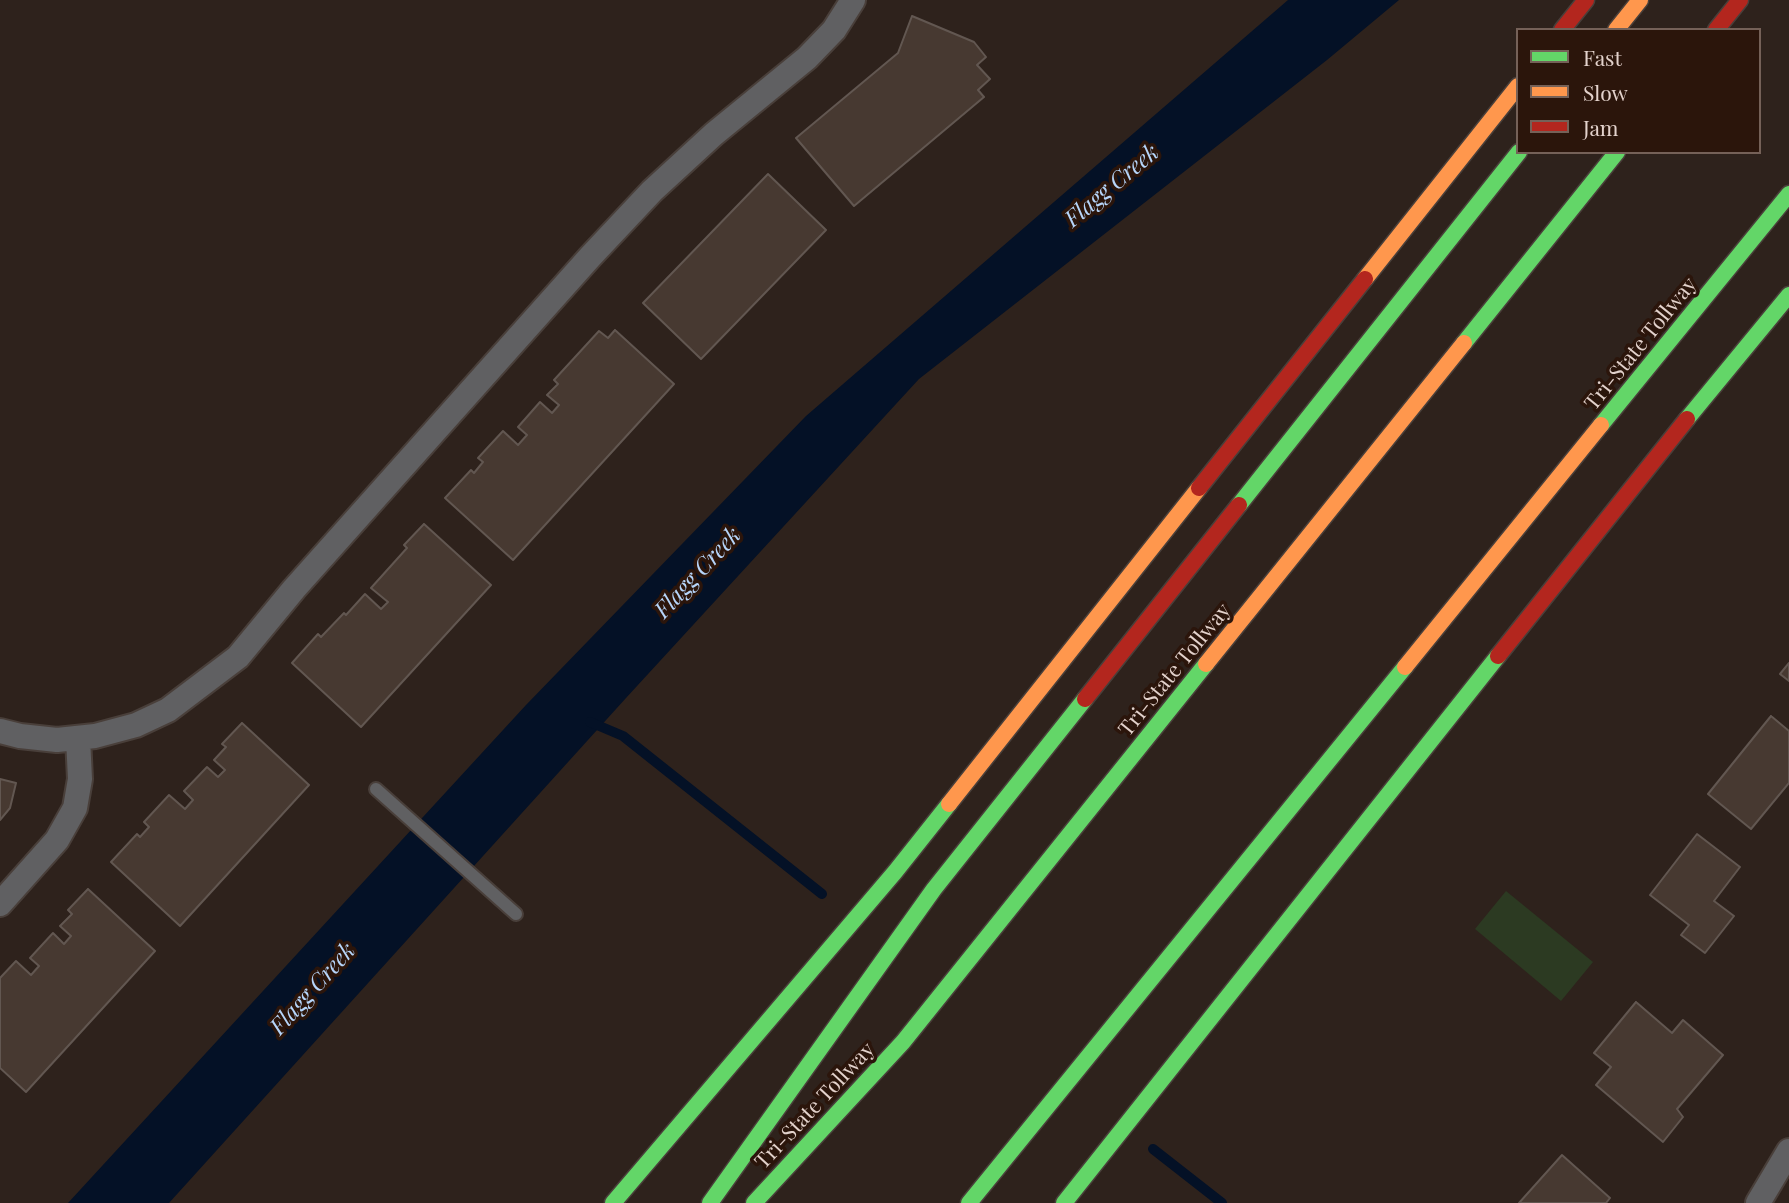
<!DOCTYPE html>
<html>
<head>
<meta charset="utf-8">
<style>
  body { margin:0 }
  #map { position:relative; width:1789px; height:1203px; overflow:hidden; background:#2e221c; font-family:"Playfair Display",serif }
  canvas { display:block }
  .legend { position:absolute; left:1516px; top:28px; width:245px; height:126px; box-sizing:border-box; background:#2b150b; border:2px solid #756158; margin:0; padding:9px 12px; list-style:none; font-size:21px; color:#e3d2cc }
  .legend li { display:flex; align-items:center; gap:14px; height:35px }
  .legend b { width:35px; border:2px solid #756158 }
</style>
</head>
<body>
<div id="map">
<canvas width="1789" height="1203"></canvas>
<ul class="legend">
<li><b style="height:9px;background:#63d668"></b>Fast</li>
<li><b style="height:9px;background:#ff974d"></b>Slow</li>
<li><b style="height:9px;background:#b3261e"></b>Jam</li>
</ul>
</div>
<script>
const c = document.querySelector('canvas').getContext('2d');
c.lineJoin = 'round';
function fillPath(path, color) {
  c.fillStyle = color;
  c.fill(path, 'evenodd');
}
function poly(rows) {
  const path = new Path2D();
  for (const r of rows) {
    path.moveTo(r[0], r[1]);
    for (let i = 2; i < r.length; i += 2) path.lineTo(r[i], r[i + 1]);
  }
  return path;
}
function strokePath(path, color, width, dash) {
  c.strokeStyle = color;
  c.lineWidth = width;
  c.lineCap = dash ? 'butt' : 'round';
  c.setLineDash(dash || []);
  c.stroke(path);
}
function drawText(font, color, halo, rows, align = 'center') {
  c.font = font + ' "Playfair Display",serif';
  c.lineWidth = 7;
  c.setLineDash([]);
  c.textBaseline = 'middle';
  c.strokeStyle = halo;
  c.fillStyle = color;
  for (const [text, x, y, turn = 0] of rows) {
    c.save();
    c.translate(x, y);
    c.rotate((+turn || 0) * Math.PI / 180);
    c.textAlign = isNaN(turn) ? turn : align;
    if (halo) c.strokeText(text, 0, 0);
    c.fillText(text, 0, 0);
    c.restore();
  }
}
const green = poly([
  [1506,891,1593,962,1561,1001,1475,929]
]);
const water = poly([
  [1288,0,1399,0,1327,60,919,379,626,698,169,1203,68,1203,526,705,806,416]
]);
const stream = poly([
  [590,722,623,736,822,894],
  [1153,1149,1222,1203]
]);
const building = poly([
  [912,16,974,42,986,57,977,65,990,79,978,90,984,97,854,206,796,138,898,53,912,16],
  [768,174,826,230,701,359,643,303,768,174],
  [615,330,674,384,513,560,445,498,471,470,474,473,483,462,478,458,503,431,518,445,527,435,518,427,540,402,552,413,559,405,547,395,558,384,554,380,599,331,608,338,615,330],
  [424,524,491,585,361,727,292,663,318,634,321,637,344,613,346,615,365,594,381,609,388,602,371,588,407,548,404,545,424,524],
  [1789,663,1789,681,1780,674,1789,663],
  [1771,716,1789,731,1789,783,1751,829,1708,794,1771,716],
  [242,723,309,785,180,926,111,862,137,834,140,837,149,827,144,822,169,795,185,809,193,800,184,791,207,767,218,777,225,770,214,760,226,747,222,744,242,723],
  [0,779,16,783,10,808,0,820,0,779],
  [1697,834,1740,867,1714,901,1734,916,1705,953,1681,935,1689,925,1650,895,1697,834],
  [88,889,155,951,26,1092,0,1068,0,978,16,961,31,975,39,966,30,958,53,933,64,944,71,936,60,926,72,914,68,910,88,889],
  [1636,1002,1672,1033,1683,1020,1723,1055,1677,1109,1683,1117,1663,1142,1596,1085,1611,1067,1594,1053,1636,1002],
  [1562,1155,1610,1198,1606,1203,1519,1203,1562,1155]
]);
const lane = poly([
  [376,789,516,914]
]);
const street = poly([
  [0,731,20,736,57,740,95,736,136,725,168,710,238,657,294,589,590,257,652,191,714,134,807,58,834,30,853,0],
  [0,904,57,840,75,808,80,779,78,738],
  [1758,1203,1789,1151]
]);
const fast = poly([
  [1464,343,1617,152],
  [1687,419,1789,295],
  [1601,425,1789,194],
  [1239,505,1519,152],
  [613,1203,895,872,949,804],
  [710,1203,934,889,1085,699],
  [754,1203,903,1042,1206,664],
  [969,1203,1405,667],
  [1064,1203,1498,656]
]);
const slow = poly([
  [1616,30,1640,0],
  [1365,279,1518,86],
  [1206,664,1464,343],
  [1405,667,1601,425],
  [949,804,1199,488]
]);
const jam = poly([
  [1562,30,1586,0],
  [1716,30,1740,0],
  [1199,488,1365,279],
  [1498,656,1687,419],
  [1085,699,1239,505]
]);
const streetNames = [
  ["Tri-State Tollway",1641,344,-51],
  ["Tri-State Tollway",1175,670,-51],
  ["Tri-State Tollway",815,1106,-47]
];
const waterNames = [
  ["Flagg Creek",1112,186,-40],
  ["Flagg Creek",698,573,-47],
  ["Flagg Creek",313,989,-48]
];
fillPath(green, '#2c3a22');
fillPath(water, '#041126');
strokePath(stream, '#041126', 10);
fillPath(building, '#473931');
strokePath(building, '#625751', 2);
strokePath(lane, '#493f3a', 16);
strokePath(street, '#493f3a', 28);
strokePath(fast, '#493f3a', 19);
strokePath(slow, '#493f3a', 19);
strokePath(jam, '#493f3a', 19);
strokePath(lane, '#606062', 12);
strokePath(street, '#606062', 24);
strokePath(fast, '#63d668', 16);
strokePath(slow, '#ff974d', 16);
strokePath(jam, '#b3261e', 16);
drawText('21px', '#e3d2cc', '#2b150b', streetNames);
drawText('italic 23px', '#b6d5fa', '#2b150b', waterNames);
</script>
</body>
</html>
